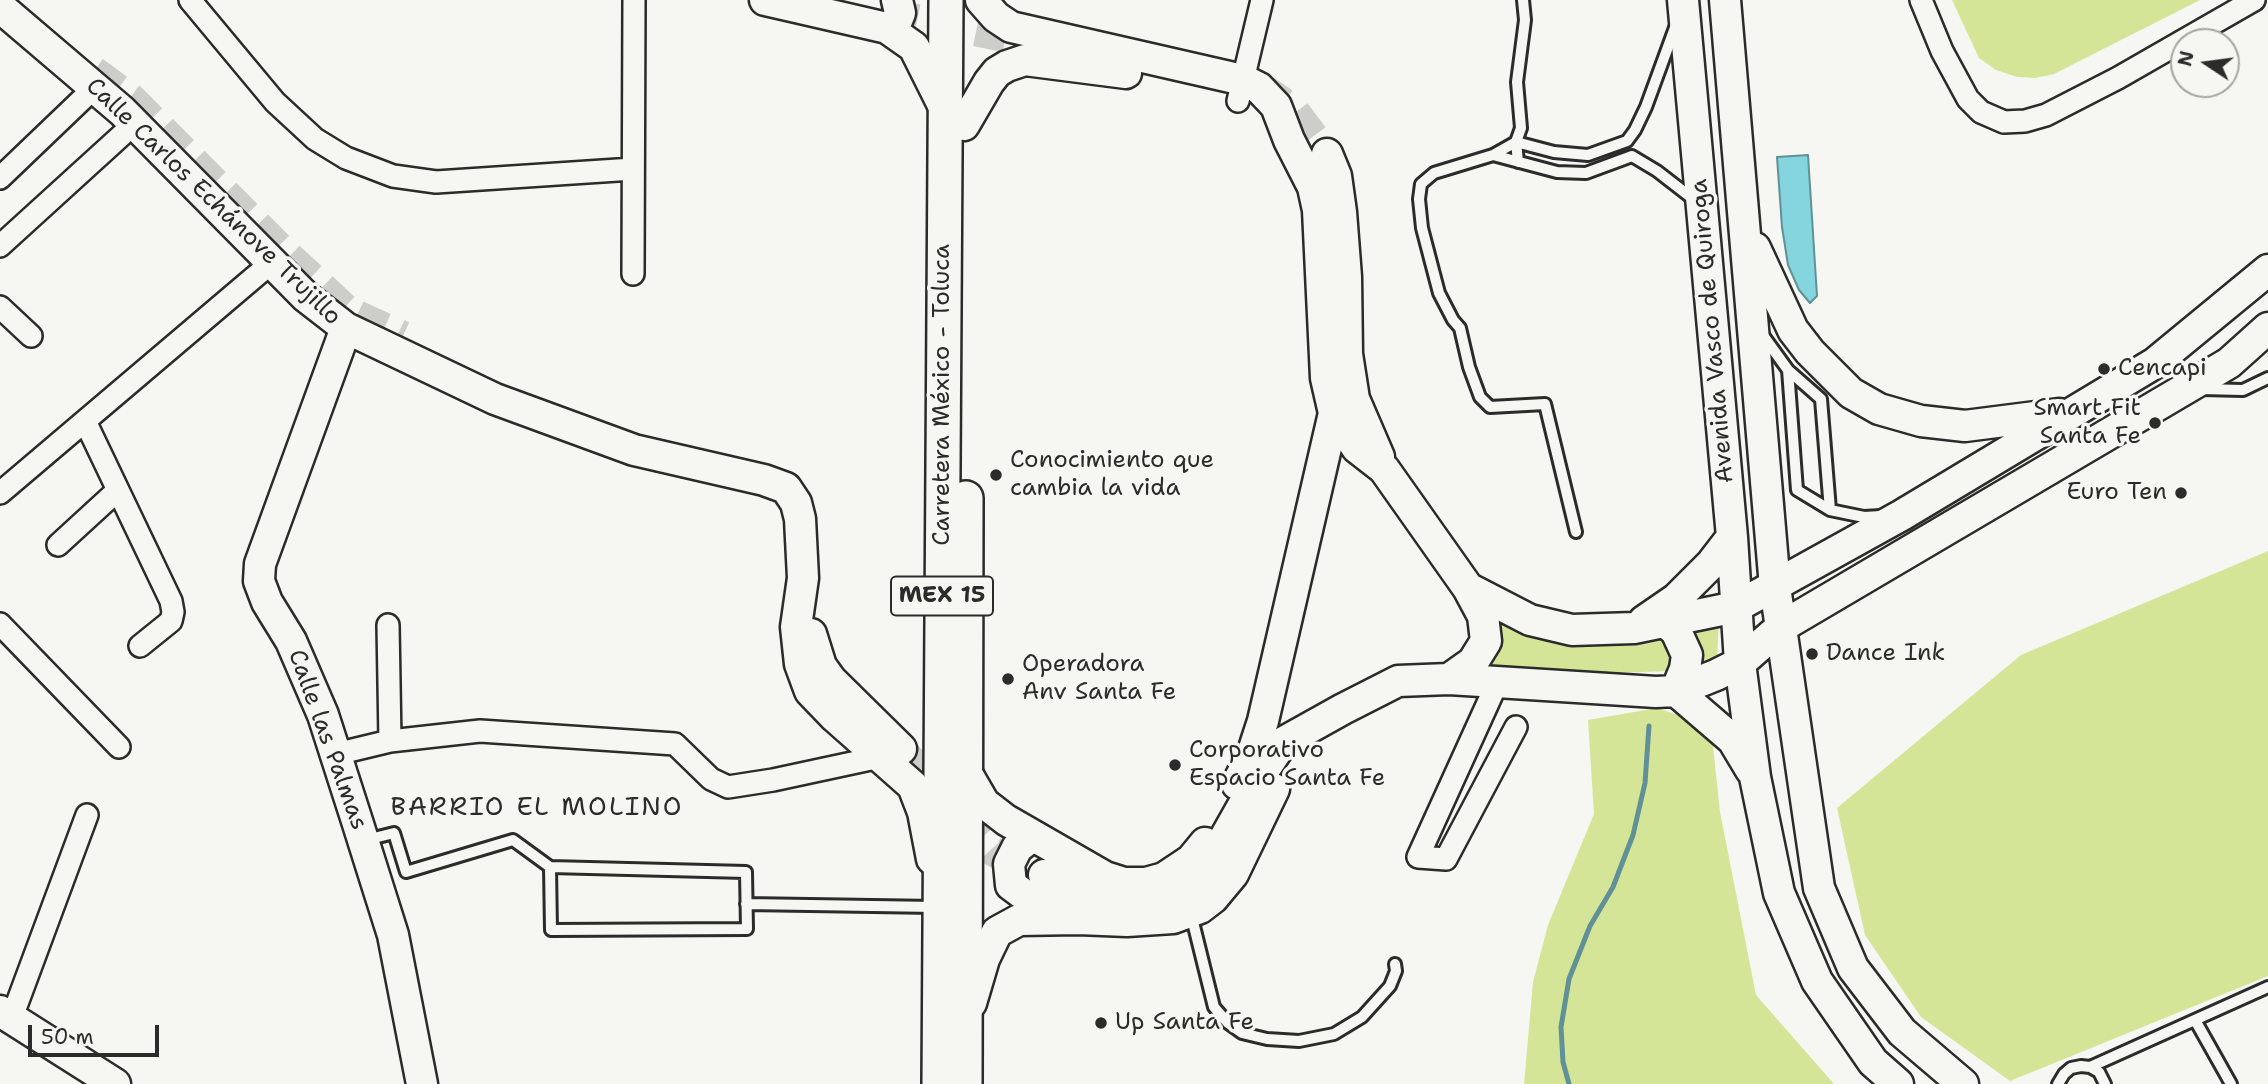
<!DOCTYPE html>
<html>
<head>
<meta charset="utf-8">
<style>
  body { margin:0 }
  #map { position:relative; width:2268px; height:1084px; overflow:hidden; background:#f6f6f2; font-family:"Shantell Sans",sans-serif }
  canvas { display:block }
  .north { position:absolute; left:2170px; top:28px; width:70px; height:70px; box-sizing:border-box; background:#f6f6f2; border:2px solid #a5a5a2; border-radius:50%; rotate:283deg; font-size:19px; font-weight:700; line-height:28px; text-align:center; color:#2b2b2b }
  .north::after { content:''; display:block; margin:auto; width:24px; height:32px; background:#2b2b2b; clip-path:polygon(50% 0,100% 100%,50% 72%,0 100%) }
  .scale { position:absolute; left:28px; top:1025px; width:131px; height:32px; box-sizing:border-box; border:4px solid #2b2b2b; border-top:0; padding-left:9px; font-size:21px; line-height:24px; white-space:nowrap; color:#2b2b2b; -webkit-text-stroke:5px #f6f6f2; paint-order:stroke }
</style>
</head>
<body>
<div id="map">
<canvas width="2268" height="1084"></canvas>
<div class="north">N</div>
<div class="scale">50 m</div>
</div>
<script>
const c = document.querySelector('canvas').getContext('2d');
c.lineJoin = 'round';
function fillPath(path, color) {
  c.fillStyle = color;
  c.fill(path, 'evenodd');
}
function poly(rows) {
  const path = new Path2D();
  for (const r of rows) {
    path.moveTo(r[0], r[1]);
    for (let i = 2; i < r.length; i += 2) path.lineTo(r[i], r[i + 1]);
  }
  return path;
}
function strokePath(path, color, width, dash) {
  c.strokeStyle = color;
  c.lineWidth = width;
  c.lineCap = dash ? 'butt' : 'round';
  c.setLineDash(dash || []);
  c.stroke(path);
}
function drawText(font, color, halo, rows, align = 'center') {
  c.font = font + ' "Shantell Sans",sans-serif';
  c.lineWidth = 7;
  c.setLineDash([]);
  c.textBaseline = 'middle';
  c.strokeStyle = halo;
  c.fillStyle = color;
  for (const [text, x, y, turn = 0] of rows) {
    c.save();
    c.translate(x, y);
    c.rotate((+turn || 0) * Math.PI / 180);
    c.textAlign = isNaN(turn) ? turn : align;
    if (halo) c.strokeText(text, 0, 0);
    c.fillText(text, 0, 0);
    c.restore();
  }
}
const green = poly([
  [1952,0,2200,0,2054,74,2035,78,2017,77,1996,70,1979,58],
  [2268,551,2268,976,2010,1081,1921,1017,1865,935,1837,808,2021,655],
  [1497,616,1719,619,1717,659,1669,671,1616,673,1532,671,1483,663],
  [1657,708,1693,720,1712,737,1720,812,1756,995,1834,1084,1524,1084,1533,982,1548,925,1594,814,1588,720]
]);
const water = poly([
  [1808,155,1817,296,1810,303,1799,290,1788,265,1782,227,1777,157,1808,155]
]);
const stream = poly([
  [1569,1084,1563,1062,1561,1027,1569,979,1590,926,1613,887,1633,835,1645,783,1649,726]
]);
const secondaryTunnel = poly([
  [888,13,1038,44],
  [94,71,132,99,282,250,348,311,403,336],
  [1258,89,1267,91,1293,109,1327,154],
  [901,749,994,852,1044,875]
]);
const lane = poly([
  [1493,155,1557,172,1586,173,1632,156,1657,171,1697,202],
  [1518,162,1516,142,1521,128,1517,82,1525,20,1523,0],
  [1762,334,1788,370,1821,399,1830,510],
  [1788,370,1797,490,1830,510,1864,517,1881,516],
  [2201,389,2243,390,2268,378],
  [1576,532,1545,404,1490,407,1480,397,1469,367,1460,328,1453,320,1439,293,1422,228,1419,199,1421,184,1434,173,1493,155,1516,142,1554,152,1588,155,1627,141,1635,130,1646,107,1676,25],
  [366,840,394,833,406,872,513,840,550,867],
  [550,867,746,872,747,929,551,930,550,867],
  [746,904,936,907],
  [1191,914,1214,1007,1228,1023,1242,1033,1267,1039,1299,1041,1334,1034,1362,1017,1390,986,1396,971,1395,964],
  [2195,1020,2231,1084],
  [2090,1067,2268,987],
  [2058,1084,2064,1074,2071,1068,2081,1066,2090,1067,2099,1072,2105,1084]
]);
const street = poly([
  [190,0,275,102,315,139,346,158,393,176,436,182,633,169],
  [1921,0,1942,51,1968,99,1981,112,2004,122,2025,121,2046,115,2118,78,2254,0],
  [1238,101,1262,0],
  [0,178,94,88],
  [0,246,134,124],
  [633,274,634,0],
  [0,307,31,336],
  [85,421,171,601,173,612,171,621,140,646],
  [0,493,271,263],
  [58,545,118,490],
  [0,624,119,747],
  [388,625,390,741],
  [1498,681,1418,857,1446,859,1516,727],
  [336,754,390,741,480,731,675,744,711,779,728,787,773,780,880,757],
  [12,1017,87,815]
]);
const secondary = poly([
  [765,0,887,28,914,47,945,109],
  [981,0,996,17,1011,27,1243,80,1259,88,1276,106,1289,140,1313,187,1318,210,1326,378,1334,413,1357,448,1384,469,1468,588,1483,616,1486,641,1473,662,1449,679],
  [1683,0,1732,537,1740,663,1755,777,1779,893,1817,981,1873,1062,1898,1084],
  [1725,0,1775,587,1819,888,1853,968,1902,1032,1963,1084],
  [0,7,122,111,306,297,346,328,495,399,634,450,764,480,786,488,796,503,800,519,803,578,796,627,800,664,810,691,835,717,913,786,923,812,932,859],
  [887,28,896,23,900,13,897,0],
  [964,125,989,82,997,72,1007,66,1025,60,1126,73],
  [1327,154,1336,176,1341,212,1346,277,1347,354,1354,399,1379,457],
  [1755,248,1793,330,1810,352,1851,393,1879,409,1921,421,1965,426,2059,414],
  [346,328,260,564,259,581,267,602,291,641,323,715,358,824,393,935,422,1084],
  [1468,588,1530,620,1572,630,1634,628,1736,607,1902,515,2155,363,2268,270],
  [1644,621,1676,599,1712,563,1732,537],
  [1665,622,1676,631,1687,655,1685,669,1676,691,1733,740,1751,770],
  [811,634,821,666,831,680,901,749],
  [966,772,984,803,1006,820,1105,877,1124,883,1146,883,1164,878,1191,860,1205,843],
  [1237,784,1252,755,1263,721,1334,413],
  [1032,836,1017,848,1009,864,1011,885,1031,900,1069,908],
  [1044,875,1098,897,1133,904,1162,904,1176,898,1205,873,1258,779,1282,743,1343,709,1398,681,1449,679,1656,692,1676,691,1716,675,1740,663,1781,627,2229,363,2268,328],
  [971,1003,984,959,997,932,1019,920,1078,919,1127,921,1173,918,1200,908,1213,898,1233,874,1274,789],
  [0,1011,115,1084]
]);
const primary = poly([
  [939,1084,946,0],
  [965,1084,966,498]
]);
const markers = [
  [2104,369,7,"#2b2b2b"],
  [2155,423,7,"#2b2b2b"],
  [996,475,7,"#2b2b2b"],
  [2181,493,7,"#2b2b2b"],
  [1812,654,7,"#2b2b2b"],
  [1008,679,7,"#2b2b2b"],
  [1175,765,7,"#2b2b2b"],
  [1101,1023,7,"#2b2b2b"]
];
const shields = [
  [942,596,102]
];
const shieldNames = [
  ["MEX 15",942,596]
];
const streetNames = [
  ["Calle Carlos Echánove Trujillo",213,202,44],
  ["Avenida Vasco de Quiroga",1713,331,-95],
  ["Carretera México - Toluca",943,395,-90],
  ["Calle las Palmas",327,740,70]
];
const poiNames = [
  ["Cencapi",2118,369],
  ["Smart Fit",2141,409,"right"],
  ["Santa Fe",2141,437,"right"],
  ["Conocimiento que",1010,461],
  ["cambia la vida",1010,489],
  ["Euro Ten",2167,493,"right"],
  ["Dance Ink",1826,654],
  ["Operadora",1022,665],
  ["Anv Santa Fe",1022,693],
  ["Corporativo",1189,751],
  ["Espacio Santa Fe",1189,779],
  ["Up Santa Fe",1115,1023]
];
const neighbourhoodNames = [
  ["BARRIO EL MOLINO",537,808]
];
fillPath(green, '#d5e598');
fillPath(water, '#84d5dd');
strokePath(water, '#609196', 2);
strokePath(stream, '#609196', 5);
strokePath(secondaryTunnel, '#cdcdca', 30, [30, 15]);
strokePath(lane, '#2b2b2b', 16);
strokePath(street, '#2b2b2b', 26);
strokePath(secondary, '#2b2b2b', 35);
strokePath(primary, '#2b2b2b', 38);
strokePath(lane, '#f6f6f2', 10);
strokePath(street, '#f6f6f2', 21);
strokePath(secondary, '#f6f6f2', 30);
strokePath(primary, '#f6f6f2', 33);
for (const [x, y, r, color] of markers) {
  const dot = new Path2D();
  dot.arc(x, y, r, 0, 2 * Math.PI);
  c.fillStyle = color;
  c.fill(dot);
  strokePath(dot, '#f6f6f2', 2.5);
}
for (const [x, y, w] of shields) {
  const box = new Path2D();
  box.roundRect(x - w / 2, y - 19.5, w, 39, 5);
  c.fillStyle = '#f6f6f2';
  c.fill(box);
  strokePath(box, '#2b2b2b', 2);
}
drawText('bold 23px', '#2b2b2b', null, shieldNames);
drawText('24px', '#2b2b2b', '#f6f6f2', streetNames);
drawText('24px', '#2b2b2b', '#f6f6f2', poiNames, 'left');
c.letterSpacing = '2px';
drawText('26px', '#2b2b2b', '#f6f6f2', neighbourhoodNames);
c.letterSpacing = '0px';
</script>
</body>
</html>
